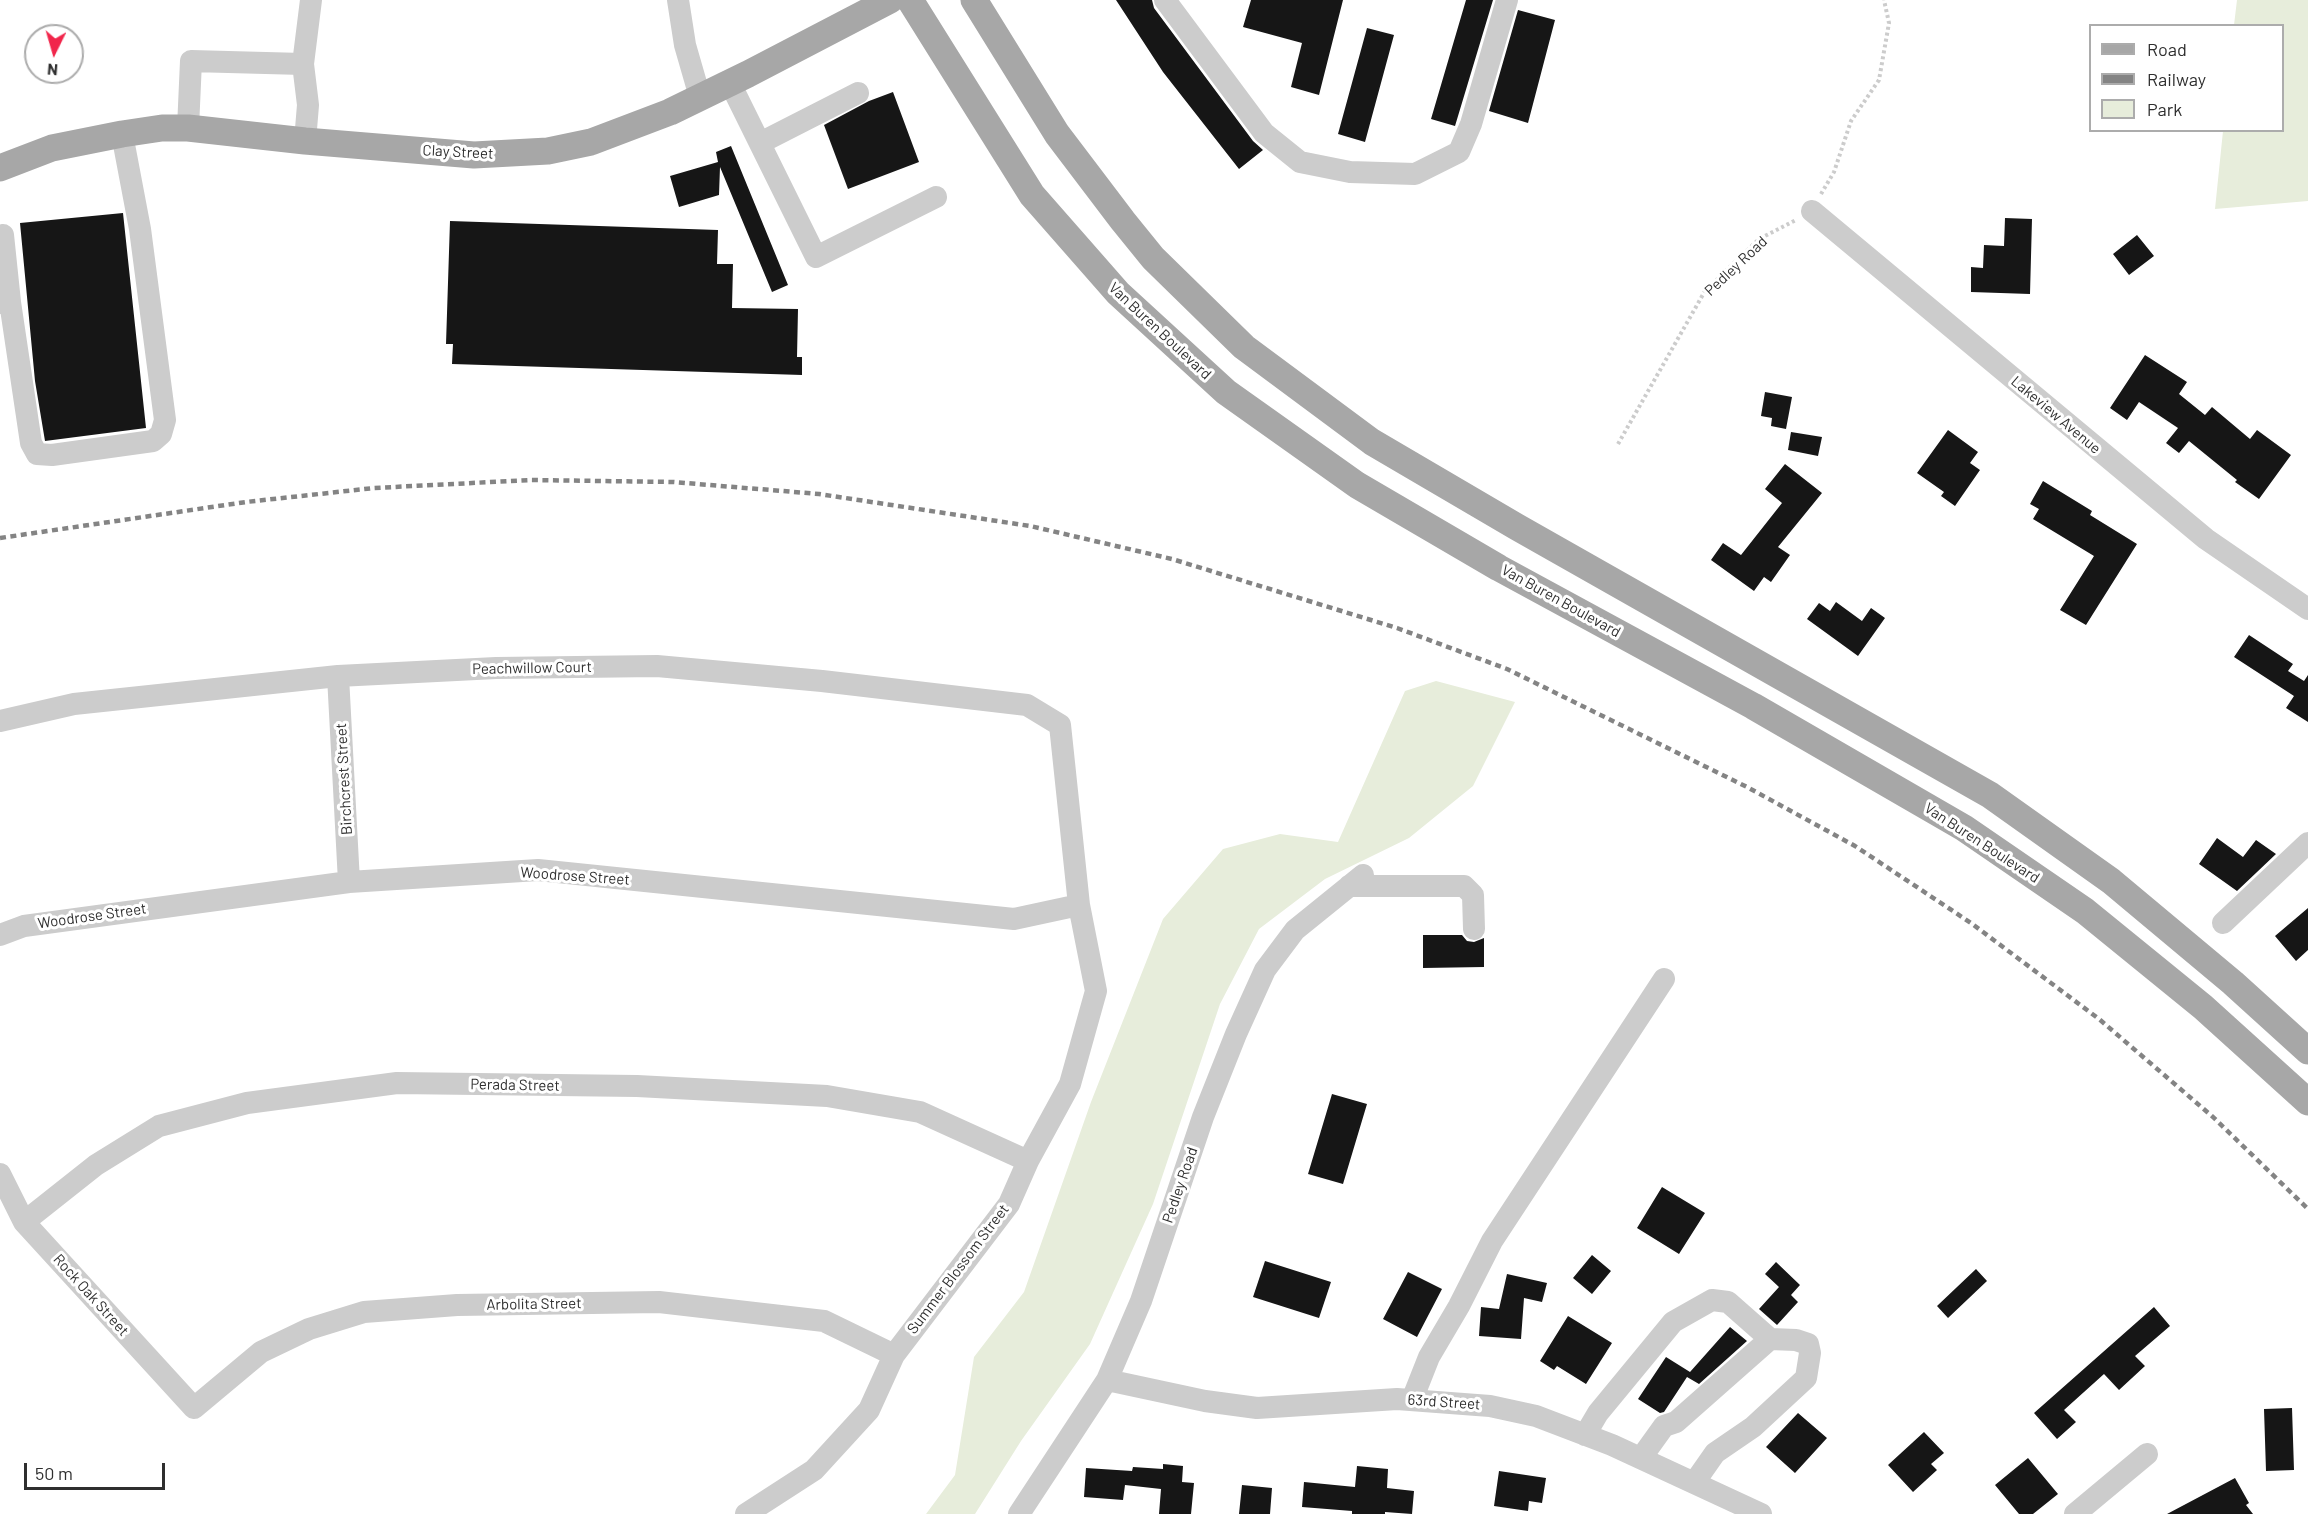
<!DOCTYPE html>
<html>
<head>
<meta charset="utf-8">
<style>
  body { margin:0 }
  #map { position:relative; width:2308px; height:1514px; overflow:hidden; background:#fff; font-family:Barlow,sans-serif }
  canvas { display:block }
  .legend { position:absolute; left:2089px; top:24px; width:195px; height:108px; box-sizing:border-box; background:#fff; border:2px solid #acacac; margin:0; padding:8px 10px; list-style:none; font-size:18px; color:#2f2f2f }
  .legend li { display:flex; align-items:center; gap:12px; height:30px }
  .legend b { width:30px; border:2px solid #acacac }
  .north { position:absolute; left:24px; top:24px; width:60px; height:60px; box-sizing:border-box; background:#fff; border:2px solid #acacac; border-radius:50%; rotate:185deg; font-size:16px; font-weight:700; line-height:24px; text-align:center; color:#2f2f2f }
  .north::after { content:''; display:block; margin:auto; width:21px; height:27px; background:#f1264b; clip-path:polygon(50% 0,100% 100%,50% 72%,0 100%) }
  .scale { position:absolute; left:24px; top:1463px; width:141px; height:27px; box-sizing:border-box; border:3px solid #2f2f2f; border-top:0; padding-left:8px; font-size:18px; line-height:21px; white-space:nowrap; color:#2f2f2f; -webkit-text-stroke:4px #fff; paint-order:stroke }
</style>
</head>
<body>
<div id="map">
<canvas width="2308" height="1514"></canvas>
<ul class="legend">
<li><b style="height:8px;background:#a7a7a7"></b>Road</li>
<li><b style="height:8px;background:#848484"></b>Railway</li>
<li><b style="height:16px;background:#e7eddb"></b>Park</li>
</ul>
<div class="north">N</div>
<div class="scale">50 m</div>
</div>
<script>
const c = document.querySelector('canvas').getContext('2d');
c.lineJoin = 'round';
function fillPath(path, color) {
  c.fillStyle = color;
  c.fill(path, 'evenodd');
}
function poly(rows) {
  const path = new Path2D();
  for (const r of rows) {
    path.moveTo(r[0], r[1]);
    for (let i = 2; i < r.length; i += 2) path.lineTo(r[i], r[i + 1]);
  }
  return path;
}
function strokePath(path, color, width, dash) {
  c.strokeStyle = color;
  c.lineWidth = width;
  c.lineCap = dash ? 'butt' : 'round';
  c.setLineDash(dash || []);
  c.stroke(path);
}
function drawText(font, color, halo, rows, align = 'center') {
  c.font = font + ' Barlow,sans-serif';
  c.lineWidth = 6;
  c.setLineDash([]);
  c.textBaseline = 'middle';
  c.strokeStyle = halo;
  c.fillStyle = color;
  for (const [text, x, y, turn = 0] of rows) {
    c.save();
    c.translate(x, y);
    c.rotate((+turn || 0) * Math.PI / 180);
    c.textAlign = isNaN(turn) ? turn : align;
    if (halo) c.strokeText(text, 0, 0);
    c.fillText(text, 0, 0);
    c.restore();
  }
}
const green = poly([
  [2237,0,2308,0,2308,201,2215,209,2223,131,2282,130,2282,26,2234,25],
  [1436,681,1515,702,1473,786,1409,838,1325,879,1259,929,1220,1004,1153,1204,1090,1344,1021,1441,975,1514,926,1514,955,1475,974,1357,1024,1292,1091,1102,1163,919,1223,849,1280,834,1338,842,1405,691]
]);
const building = poly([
  [1116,0,1152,0,1154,8,1253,141,1263,150,1239,169,1163,72],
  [1251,0,1343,0,1319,95,1291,87,1302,43,1243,27],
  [1466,0,1493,0,1455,126,1431,119],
  [1518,10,1555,20,1528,123,1489,111],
  [1367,28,1394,35,1365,142,1338,134],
  [893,92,919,162,848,189,824,125,869,101],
  [731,146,788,285,772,292,720,167,719,195,679,207,670,176,718,162,716,152],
  [123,213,146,428,45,441,35,381,20,223],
  [2005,218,2032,219,2030,294,1971,292,1971,267,1983,268,1984,245,2004,246],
  [450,221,718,230,717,264,733,264,732,308,798,309,797,357,802,357,802,375,452,364,453,344,446,344],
  [2137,235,2154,256,2129,275,2113,254],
  [2145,355,2187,382,2179,394,2205,415,2212,407,2250,439,2257,430,2291,455,2259,499,2235,482,2237,480,2189,441,2179,453,2166,443,2178,428,2139,402,2127,420,2110,408],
  [1765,392,1792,397,1786,429,1771,426,1772,418,1761,416],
  [1948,430,1978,452,1970,463,1980,470,1955,506,1941,496,1944,492,1917,473],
  [1791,432,1822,437,1818,456,1788,450],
  [1785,464,1822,493,1778,547,1790,555,1771,582,1764,577,1754,591,1711,560,1723,543,1741,555,1782,503,1765,489],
  [2043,481,2092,511,2090,515,2137,544,2086,625,2060,610,2094,556,2033,519,2039,509,2030,504],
  [1836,602,1862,621,1871,608,1885,618,1858,656,1807,619,1819,603,1830,611],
  [2249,635,2293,664,2288,671,2304,681,2308,675,2308,722,2286,708,2294,696,2234,657],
  [2217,838,2243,857,2256,840,2276,854,2237,891,2199,864],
  [2308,908,2308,950,2296,961,2275,936],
  [1423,935,1462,935,1467,941,1474,942,1484,938,1484,967,1423,968],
  [1332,1094,1367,1104,1343,1184,1308,1174],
  [1662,1187,1705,1213,1679,1254,1637,1228],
  [1592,1255,1611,1271,1592,1294,1573,1278],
  [1265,1261,1331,1282,1319,1318,1253,1297],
  [1776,1262,1800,1285,1791,1295,1798,1302,1777,1325,1759,1309,1779,1287,1765,1274],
  [1976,1269,1987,1281,1948,1318,1937,1306],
  [1408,1272,1442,1289,1417,1337,1383,1319],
  [1507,1274,1547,1283,1542,1302,1524,1298,1521,1339,1479,1336,1481,1307,1499,1309],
  [2154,1307,2170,1326,2135,1356,2145,1366,2119,1390,2104,1374,2064,1410,2076,1422,2057,1439,2034,1413],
  [1568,1316,1612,1343,1586,1384,1557,1366,1554,1370,1540,1361],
  [1730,1327,1747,1341,1699,1384,1687,1377,1664,1412,1660,1413,1638,1399,1666,1357,1690,1372],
  [2292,1408,2294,1470,2266,1471,2264,1409],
  [1798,1413,1827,1438,1795,1473,1766,1447],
  [1924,1432,1944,1453,1931,1464,1937,1470,1913,1492,1888,1465],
  [2028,1458,2058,1494,2033,1514,2019,1514,1995,1485],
  [1163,1464,1183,1466,1182,1482,1194,1483,1191,1514,1159,1514,1161,1489,1125,1485,1123,1500,1084,1497,1086,1468,1132,1471,1133,1467,1163,1469],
  [1357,1466,1388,1469,1387,1488,1414,1491,1412,1514,1385,1512,1385,1514,1352,1514,1352,1511,1302,1507,1304,1482,1355,1487],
  [1499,1471,1546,1478,1542,1503,1529,1501,1528,1511,1494,1506],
  [2235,1478,2249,1503,2246,1505,2253,1514,2167,1514],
  [1242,1485,1272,1488,1270,1514,1239,1514]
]);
const path = poly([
  [1821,194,1834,172,1851,121,1879,80,1889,23,1884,0],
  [1618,444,1705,291,1759,239,1796,220]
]);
const minor = poly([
  [678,0,685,45,700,97],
  [1165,0,1264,133,1300,162,1350,172,1415,174,1459,152,1471,124,1507,0],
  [730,83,816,257,936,197],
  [188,128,191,61,303,64],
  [305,141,308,105,303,64,311,0],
  [760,143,858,93],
  [1812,211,2206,539,2308,609],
  [3,235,10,302],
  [0,303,10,302,31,443,37,454,52,455,153,441,161,434,165,420,140,229,122,134],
  [338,676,349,882],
  [0,721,74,704,338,676,496,668,657,666,822,681,1027,705,1060,725,1079,905,1096,991,1070,1084,1028,1161,1009,1204,894,1355,869,1410,814,1470,746,1514],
  [1349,886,1464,886,1473,895,1474,929],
  [2223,923,2308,843],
  [0,935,24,926,349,882,538,870,1014,919,1079,905],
  [0,1174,24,1222,194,1408,261,1352,309,1329,364,1312,457,1305,659,1302,824,1321,894,1355],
  [24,1222,96,1165,159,1126,247,1103,397,1083,637,1086,827,1096,920,1112,1028,1161],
  [1107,1380,1205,1401,1257,1408,1397,1399,1490,1406,1536,1416,1612,1445,1761,1514],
  [1412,1400,1429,1357,1459,1306,1492,1241,1664,979],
  [1585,1435,1598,1413,1673,1322,1712,1300,1728,1302,1770,1339,1676,1422,1664,1426,1641,1458],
  [1694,1483,1715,1453,1753,1427,1806,1378,1810,1353,1808,1344,1796,1340,1770,1339],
  [1019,1514,1107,1380,1141,1301,1203,1117,1236,1034,1265,970,1295,930,1363,875],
  [2075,1514,2147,1454]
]);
const major = poly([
  [910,0,1032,195,1118,293,1226,392,1357,485,1499,568,1753,706,1964,828,2085,911,2203,1007,2308,1102],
  [974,0,1057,134,1123,221,1153,258,1244,347,1372,442,1517,527,1990,795,2111,881,2233,983,2308,1051],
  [0,168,52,148,122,134,162,128,188,128,305,141,474,155,548,151,591,142,670,112,748,74,890,0]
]);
const rail = poly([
  [0,538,246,502,374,488,531,480,673,482,819,494,1030,526,1172,559,1397,628,1507,669,1747,787,1855,846,1971,923,2099,1019,2213,1117,2308,1209]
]);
const streetNames = [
  ["Clay Street",458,152,3],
  ["Pedley Road",1736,266,-43],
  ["Van Buren Boulevard",1160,331,43],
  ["Lakeview Avenue",2056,415,40],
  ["Van Buren Boulevard",1561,601,29],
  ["Peachwillow Court",532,668,-1],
  ["Birchcrest Street",344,779,-93],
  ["Van Buren Boulevard",1982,843,33],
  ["Woodrose Street",575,876,4],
  ["Woodrose Street",92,916,-8],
  ["Perada Street",515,1085,1],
  ["Pedley Road",1180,1185,-71],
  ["Summer Blossom Street",958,1269,-53],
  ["Rock Oak Street",91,1295,48],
  ["Arbolita Street",534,1304,-1],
  ["63rd Street",1444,1402,4]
];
fillPath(green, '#e7eddb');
fillPath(building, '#161616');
strokePath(path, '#ccc', 4, [3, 3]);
strokePath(minor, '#ccc', 22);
strokePath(major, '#a7a7a7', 27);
strokePath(rail, '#848484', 4.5, [6, 4.5]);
drawText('15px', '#2f2f2f', '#fff', streetNames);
</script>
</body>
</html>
